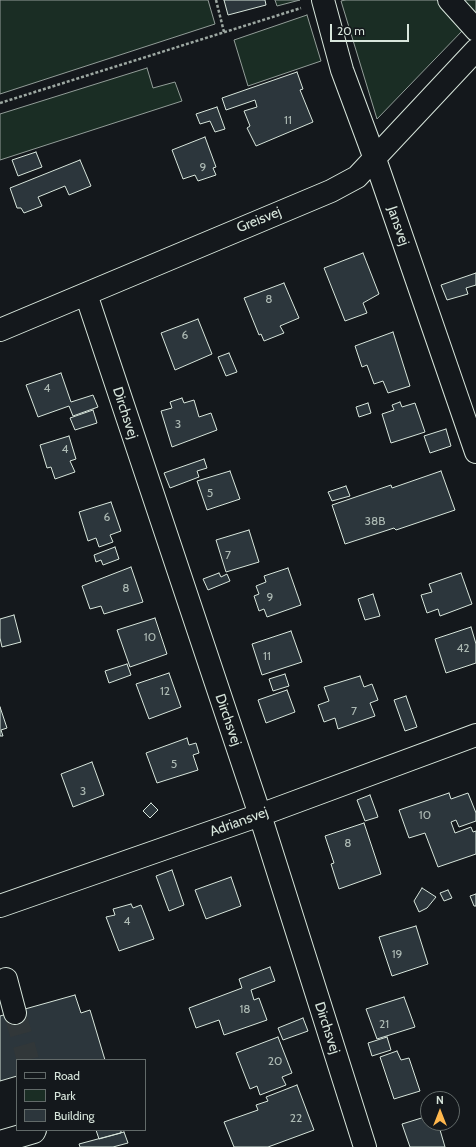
<!DOCTYPE html>
<html>
<head>
<meta charset="utf-8">
<style>
  body { margin:0 }
  #map { position:relative; width:476px; height:1147px; overflow:hidden; background:#14181c; font-family:Cabin,sans-serif }
  canvas { display:block }
  .legend { position:absolute; left:16px; top:1059px; width:130px; height:72px; box-sizing:border-box; background:#14181c; border:1px solid #626a69; margin:0; padding:5px 7px; list-style:none; font-size:12px; color:#d8e6dc }
  .legend li { display:flex; align-items:center; gap:8px; height:20px }
  .legend b { width:20px; border:1px solid #626a69 }
  .north { position:absolute; left:420px; top:1091px; width:40px; height:40px; box-sizing:border-box; background:#14181c; border:1px solid #626a69; border-radius:50%; rotate:0deg; font-size:11px; font-weight:700; line-height:16px; text-align:center; color:#d8e6dc }
  .north::after { content:''; display:block; margin:auto; width:14px; height:18px; background:#ffb74d; clip-path:polygon(50% 0,100% 100%,50% 72%,0 100%) }
  .scale { position:absolute; left:330px; top:24px; width:79px; height:18px; box-sizing:border-box; border:2px solid #d8e6dc; border-top:0; padding-left:5px; font-size:12px; line-height:14px; white-space:nowrap; color:#d8e6dc; -webkit-text-stroke:3px #14181c; paint-order:stroke }
</style>
</head>
<body>
<div id="map">
<canvas width="476" height="1147"></canvas>
<ul class="legend">
<li><b style="height:5px;background:#14181c"></b>Road</li>
<li><b style="height:11px;background:#1a2d24"></b>Park</li>
<li><b style="height:11px;background:#2c363c"></b>Building</li>
</ul>
<div class="north">N</div>
<div class="scale">20 m</div>
</div>
<script>
const c = document.querySelector('canvas').getContext('2d');
c.lineJoin = 'round';
function fillPath(path, color) {
  c.fillStyle = color;
  c.fill(path, 'evenodd');
}
function poly(rows) {
  const path = new Path2D();
  for (const r of rows) {
    path.moveTo(r[0], r[1]);
    for (let i = 2; i < r.length; i += 2) path.lineTo(r[i], r[i + 1]);
  }
  return path;
}
function strokePath(path, color, width, dash) {
  c.strokeStyle = color;
  c.lineWidth = width;
  c.lineCap = dash ? 'butt' : 'round';
  c.setLineDash(dash || []);
  c.stroke(path);
}
function drawText(font, color, halo, rows, align = 'center') {
  c.font = font + ' Cabin,sans-serif';
  c.lineWidth = 3;
  c.setLineDash([]);
  c.textBaseline = 'middle';
  c.strokeStyle = halo;
  c.fillStyle = color;
  for (const [text, x, y, turn = 0] of rows) {
    c.save();
    c.translate(x, y);
    c.rotate((+turn || 0) * Math.PI / 180);
    c.textAlign = isNaN(turn) ? turn : align;
    if (halo) c.strokeText(text, 0, 0);
    c.fillText(text, 0, 0);
    c.restore();
  }
}
const green = poly([
  [0,0,208,0,215,24,0,94,0,0],
  [275,0,300,0,277,6,275,0],
  [345,0,441,0,464,29,377,119,341,1,345,0],
  [457,0,476,0,476,17,457,0],
  [307,15,321,61,248,86,234,40,307,15],
  [147,68,153,88,175,82,182,101,0,160,0,114,147,68]
]);
const building = poly([
  [224,0,265,0,266,5,228,15,224,0],
  [297,72,303,89,300,90,313,122,256,146,247,128,250,126,244,111,257,107,255,100,226,110,222,98,297,72],
  [217,107,225,129,215,132,210,121,200,124,196,114,217,107],
  [205,137,216,167,213,168,216,175,198,181,195,175,183,179,172,150,205,137],
  [36,152,42,167,18,176,12,160,36,152],
  [80,160,91,186,69,195,65,186,38,197,42,206,24,213,21,208,17,208,10,188,80,160],
  [363,253,379,294,363,303,367,313,345,321,324,268,363,253],
  [476,273,476,285,466,288,468,294,447,300,441,285,476,273],
  [284,283,299,318,280,326,284,333,264,341,261,334,259,335,244,298,284,283],
  [198,319,212,354,175,370,161,333,198,319],
  [393,332,410,386,388,393,383,381,374,384,367,365,362,367,355,346,393,332],
  [229,353,237,372,226,376,218,357,229,353],
  [61,373,71,402,93,395,98,407,73,416,69,406,38,417,26,385,61,373],
  [182,398,184,403,194,400,199,417,211,413,217,430,172,447,161,411,172,408,170,402,182,398],
  [400,402,402,407,415,403,425,432,391,443,382,414,394,410,392,405,400,402],
  [368,403,371,413,359,417,356,407,368,403],
  [93,410,97,423,75,430,70,418,93,410],
  [446,429,451,446,430,453,424,436,446,429],
  [69,436,76,459,70,461,75,472,55,479,51,467,47,468,40,445,69,436],
  [204,459,207,468,197,471,199,477,170,488,164,473,204,459],
  [230,471,240,499,207,510,197,481,230,471],
  [441,471,455,510,396,530,394,528,345,544,332,505,391,485,392,488,441,471],
  [346,486,350,496,332,501,328,492,346,486],
  [111,502,121,531,110,535,113,542,99,547,96,538,88,541,79,512,111,502],
  [249,530,259,562,226,572,216,540,249,530],
  [115,547,119,559,103,565,101,560,96,562,94,555,115,547],
  [131,567,143,602,104,614,101,606,90,609,82,586,131,567],
  [288,568,301,605,267,617,264,609,259,611,254,596,259,594,256,586,266,582,264,576,288,568],
  [219,573,221,577,227,574,230,581,208,590,203,579,219,573],
  [461,573,472,604,440,616,438,609,427,613,421,595,432,592,429,584,461,573],
  [373,594,380,616,365,620,358,599,373,594],
  [14,615,21,642,2,647,0,638,0,619,14,615],
  [155,618,167,654,130,667,117,630,155,618],
  [471,627,476,644,476,663,446,673,435,639,471,627],
  [291,631,302,662,262,675,252,644,291,631],
  [127,664,131,675,109,683,105,671,127,664],
  [169,673,181,707,149,719,136,684,169,673],
  [285,674,289,686,273,691,269,679,285,674],
  [360,676,364,687,372,684,378,700,370,703,375,716,338,729,335,718,324,722,318,705,329,701,324,687,360,676],
  [287,690,295,712,266,723,258,700,287,690],
  [406,696,417,727,405,731,394,700,406,696],
  [0,707,7,728,1,730,3,736,0,736,0,707],
  [187,738,189,745,196,743,199,753,193,755,198,770,157,783,146,753,187,738],
  [92,762,104,795,73,807,61,774,92,762],
  [449,793,451,799,468,793,476,813,476,821,459,827,456,820,451,822,455,833,471,827,473,832,476,831,476,854,438,867,425,833,409,838,399,810,449,793],
  [370,795,378,817,365,821,357,800,370,795],
  [151,803,158,810,150,818,143,811,151,803],
  [364,823,381,874,339,889,331,864,334,863,325,836,364,823],
  [172,870,184,905,169,911,156,876,172,870],
  [231,877,241,906,206,919,195,890,231,877],
  [422,888,436,897,427,908,419,912,414,901,422,888],
  [448,890,452,898,444,901,440,893,448,890],
  [476,894,476,906,474,906,470,896,476,894],
  [131,904,133,908,141,905,154,939,119,951,106,917,115,915,113,909,131,904],
  [416,926,428,964,392,976,379,937,416,926],
  [270,967,275,981,251,990,254,1000,259,998,267,1020,224,1035,219,1020,196,1028,189,1008,242,988,239,979,270,967],
  [75,995,81,1013,90,1010,105,1060,17,1060,17,1076,0,1081,0,1016,75,995],
  [404,997,415,1027,377,1039,366,1009,404,997],
  [303,1018,308,1031,283,1040,278,1028,303,1018],
  [278,1037,292,1073,282,1077,286,1085,260,1095,257,1086,250,1089,236,1053,278,1037],
  [387,1037,391,1050,372,1056,368,1043,387,1037],
  [397,1051,401,1060,409,1058,420,1091,394,1099,380,1057,397,1051],
  [297,1085,314,1130,268,1147,234,1147,224,1122,258,1110,256,1105,268,1101,266,1097,297,1085],
  [428,1116,428,1123,438,1123,445,1147,410,1147,402,1124,428,1116],
  [96,1130,121,1130,121,1133,99,1139,96,1130],
  [124,1132,128,1143,113,1147,80,1147,79,1144,124,1132]
]);
const minorTunnel = poly([
  [15,1013,28,1060]
]);
const path = poly([
  [216,0,224,32],
  [0,103,301,8]
]);
const minor = poly([
  [323,0,342,70,375,159,476,452],
  [449,0,476,30],
  [86,294,260,815,365,1147],
  [0,330,331,191,357,177,476,50],
  [0,906,260,815,476,735],
  [6,979,15,1013],
  [0,1142,34,1132,35,1130]
]);
const numberNames = [
  ["11",288,120],
  ["9",203,167],
  ["8",269,299],
  ["6",185,335],
  ["4",47,388],
  ["3",178,424],
  ["4",65,449],
  ["5",210,493],
  ["6",107,517],
  ["38B",375,521],
  ["7",228,555],
  ["8",126,588],
  ["9",270,597],
  ["10",150,637],
  ["42",463,648],
  ["11",267,656],
  ["12",165,691],
  ["7",354,711],
  ["5",174,764],
  ["3",83,791],
  ["10",425,815],
  ["8",348,843],
  ["4",127,921],
  ["19",397,954],
  ["18",245,1009],
  ["21",384,1024],
  ["20",275,1061],
  ["22",296,1118]
];
const streetNames = [
  ["Greisvej",259,220,-22],
  ["Jansvej",398,226,71],
  ["Dirchsvej",125,413,72],
  ["Dirchsvej",228,720,71],
  ["Adriansvej",239,822,-20],
  ["Dirchsvej",327,1028,72]
];
fillPath(green, '#1a2d24');
strokePath(green, '#939e99', 1);
fillPath(building, '#2c363c');
strokePath(building, '#d8e6dc', 1);
strokePath(minorTunnel, '#313739', 22, [22, 11]);
strokePath(minor, '#d8e6dc', 24);
strokePath(path, '#9da8a2', 2.5, [3, 2]);
strokePath(minor, '#14181c', 22);
drawText('12px', '#adbab4', null, numberNames);
drawText('14px', '#d8e6dc', '#14181c', streetNames);
</script>
</body>
</html>
